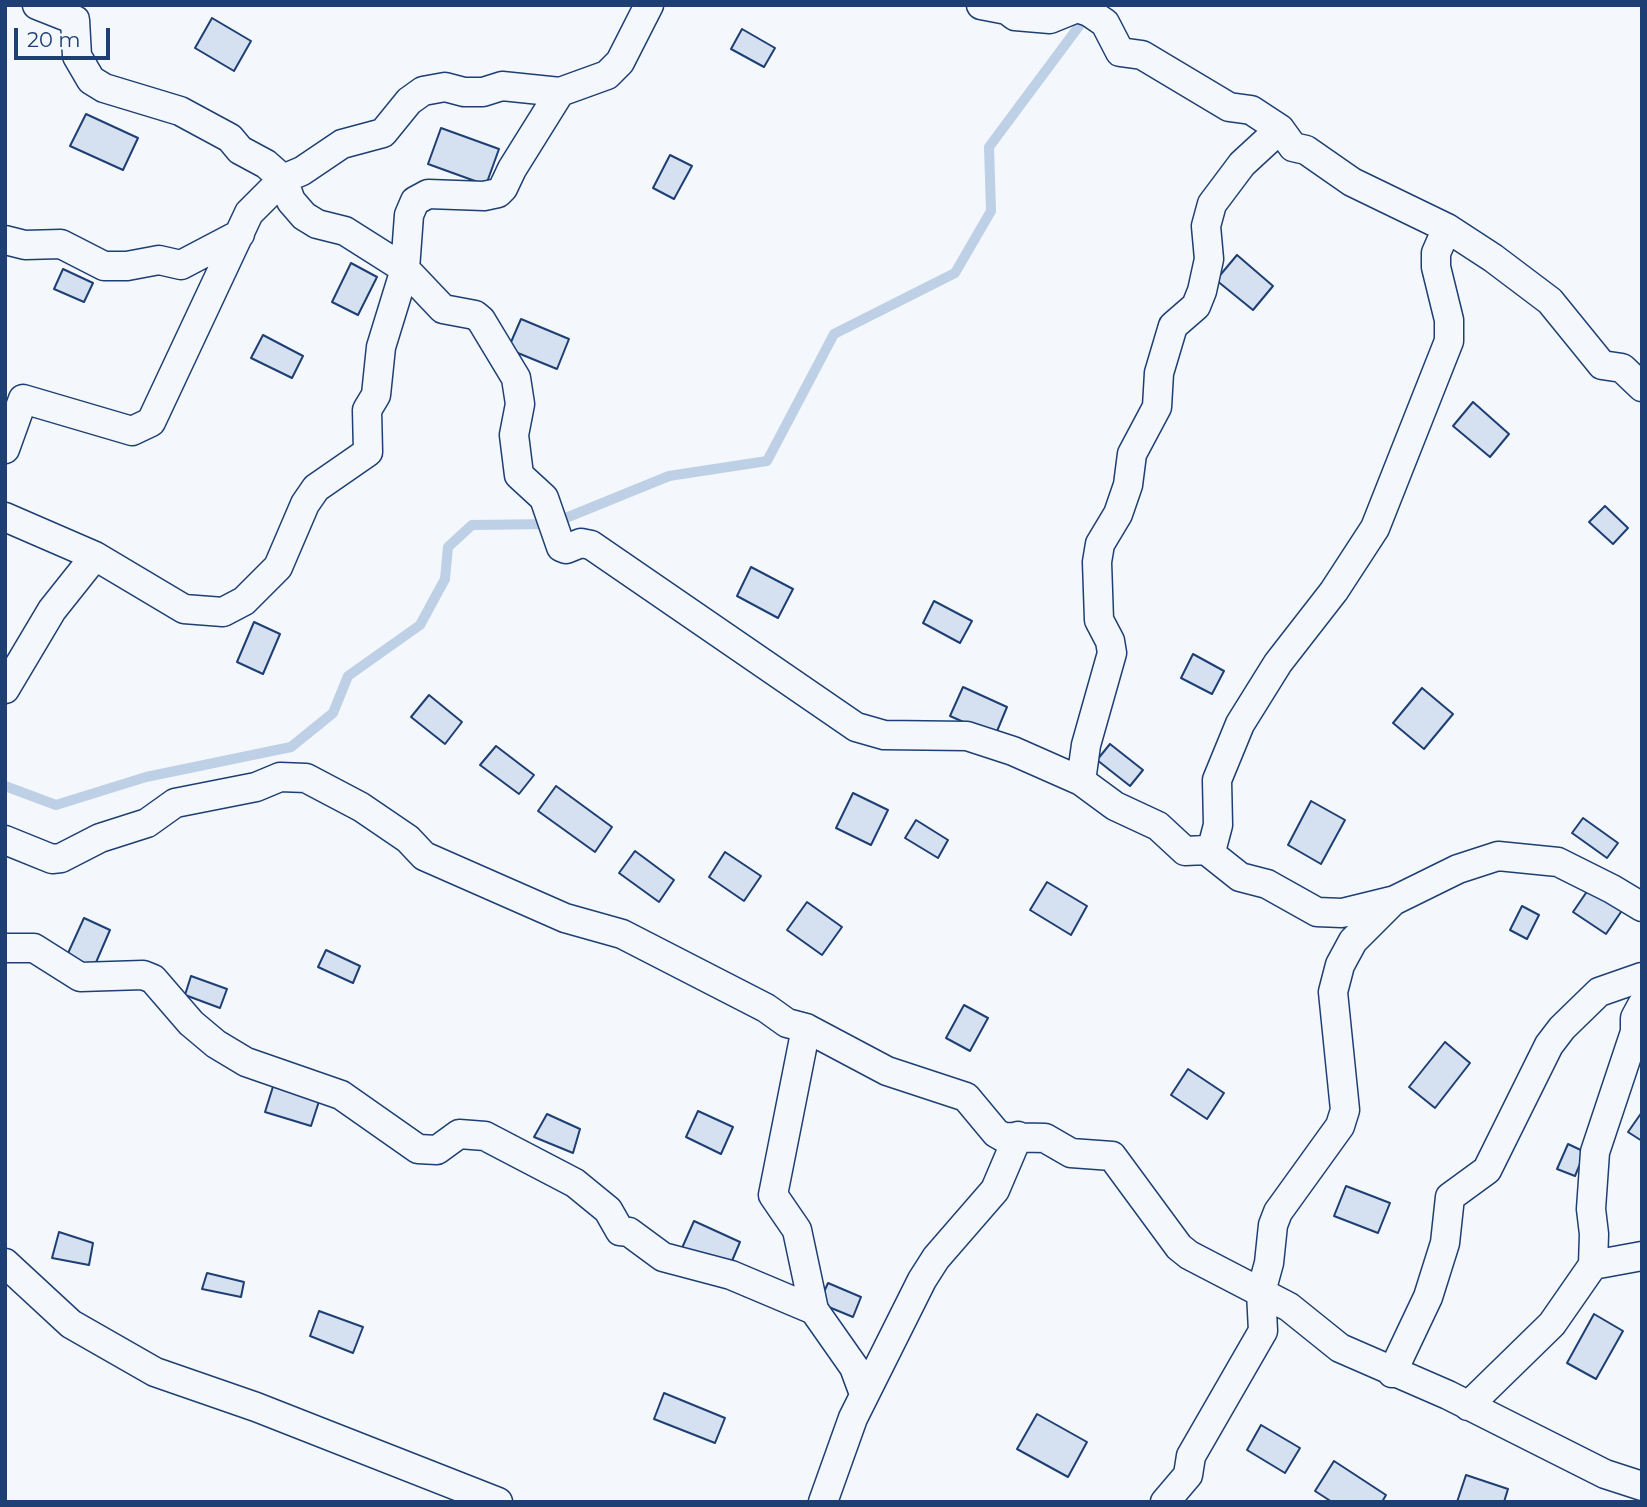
<!DOCTYPE html>
<html>
<head>
<meta charset="utf-8">
<style>
  body { margin:0 }
  #map { position:relative; width:1647px; height:1507px; overflow:hidden; background:#f4f7fb; font-family:Montserrat,sans-serif }
  canvas { display:block }
  .frame { position:absolute; inset:0; border:7px solid #1d3f73; pointer-events:none }
  .scale { position:absolute; left:14px; top:28px; width:96px; height:32px; box-sizing:border-box; border:4px solid #1d3f73; border-top:0; padding-left:9px; font-size:21px; line-height:24px; white-space:nowrap; color:#1d3f73; -webkit-text-stroke:5px #f4f7fb; paint-order:stroke }
</style>
</head>
<body>
<div id="map">
<canvas width="1647" height="1507"></canvas>
<div class="frame"></div>
<div class="scale">20 m</div>
</div>
<script>
const c = document.querySelector('canvas').getContext('2d');
c.lineJoin = 'round';
function poly(rows) {
  const path = new Path2D();
  for (const r of rows) {
    path.moveTo(r[0], r[1]);
    for (let i = 2; i < r.length; i += 2) path.lineTo(r[i], r[i + 1]);
  }
  return path;
}
function strokePath(path, color, width, dash) {
  c.strokeStyle = color;
  c.lineWidth = width;
  c.lineCap = dash ? 'butt' : 'round';
  c.setLineDash(dash || []);
  c.stroke(path);
}
function fillPath(path, color) {
  c.fillStyle = color;
  c.fill(path, 'evenodd');
}
const stream = poly([
  [5,786,56,805,146,777,291,747,333,713,348,676,420,625,445,579,448,547,472,525,551,524,669,476,767,461,834,334,955,273,991,211,989,147,1088,14]
]);
const building = poly([
  [212,18,251,41,234,71,195,48,212,18],
  [742,29,775,48,764,67,731,49,742,29],
  [86,114,138,138,123,170,70,146,86,114],
  [441,128,499,149,486,185,428,164,441,128],
  [670,155,692,166,674,199,653,188,670,155],
  [1237,255,1273,286,1253,310,1216,280,1237,255],
  [351,263,377,277,358,315,332,302,351,263],
  [63,269,93,283,84,302,54,289,63,269],
  [521,319,569,339,557,369,508,349,521,319],
  [263,335,303,356,292,378,251,358,263,335],
  [1473,402,1509,434,1490,457,1453,426,1473,402],
  [1605,506,1628,528,1613,544,1589,522,1605,506],
  [751,567,793,589,778,618,737,596,751,567],
  [934,601,972,621,960,643,923,623,934,601],
  [254,622,280,634,263,674,237,662,254,622],
  [1193,654,1224,671,1212,694,1181,678,1193,654],
  [963,687,1007,707,995,736,950,716,963,687],
  [1422,688,1453,714,1424,749,1393,723,1422,688],
  [429,695,462,722,445,744,411,717,429,695],
  [1110,744,1143,770,1130,786,1097,760,1110,744],
  [496,746,534,775,519,794,480,765,496,746],
  [556,786,612,827,595,852,538,811,556,786],
  [853,793,888,810,871,845,836,828,853,793],
  [1311,801,1345,820,1321,864,1288,845,1311,801],
  [1583,818,1618,843,1607,858,1572,833,1583,818],
  [916,820,948,840,938,858,905,838,916,820],
  [635,851,674,880,659,902,619,873,635,851],
  [725,852,761,876,744,901,709,877,725,852],
  [1047,882,1087,906,1071,935,1030,910,1047,882],
  [1590,887,1623,909,1606,934,1573,912,1590,887],
  [807,902,842,927,822,955,787,930,807,902],
  [1522,906,1539,915,1527,939,1510,930,1522,906],
  [84,918,110,930,91,974,64,962,84,918],
  [326,950,360,966,353,983,318,967,326,950],
  [191,976,227,989,220,1008,185,995,191,976],
  [964,1005,988,1018,970,1051,946,1038,964,1005],
  [1445,1042,1470,1063,1435,1108,1409,1087,1445,1042],
  [1188,1069,1224,1093,1207,1119,1171,1095,1188,1069],
  [276,1077,322,1092,311,1126,265,1112,276,1077],
  [698,1111,733,1127,721,1154,686,1137,698,1111],
  [1642,1112,1642,1141,1628,1132,1642,1112],
  [547,1114,580,1129,573,1153,534,1137,547,1114],
  [1568,1144,1585,1152,1575,1176,1557,1169,1568,1144],
  [1346,1186,1390,1203,1378,1233,1334,1216,1346,1186],
  [694,1221,740,1242,729,1268,682,1248,694,1221],
  [59,1232,93,1243,89,1265,52,1258,59,1232],
  [207,1273,244,1282,241,1297,202,1289,207,1273],
  [828,1283,861,1297,853,1317,819,1303,828,1283],
  [319,1311,363,1327,353,1353,310,1336,319,1311],
  [1594,1314,1623,1331,1596,1379,1567,1363,1594,1314],
  [664,1393,725,1418,715,1443,654,1419,664,1393],
  [1037,1414,1087,1442,1068,1477,1017,1449,1037,1414],
  [1261,1425,1300,1448,1285,1473,1247,1450,1261,1425],
  [1334,1461,1386,1495,1382,1502,1332,1502,1315,1491,1334,1461],
  [1466,1475,1508,1489,1504,1502,1457,1502,1466,1475]
]);
const minor = poly([
  [37,5,75,20,77,56,91,80,104,88,180,111,230,138,240,150,266,164,283,179,291,201,304,216,317,224,345,231,405,269,443,309,475,315,481,320,516,378,520,404,514,435,519,475,544,498,561,547,566,549,581,543,591,545,856,727,884,735,967,736,1013,751,1081,781,1115,806,1158,826,1185,851,1206,850,1240,877,1267,884,1317,912,1342,913,1395,900,1458,869,1498,856,1558,862,1612,889,1642,907],
  [981,5,1007,10,1015,16,1050,19,1077,8,1089,12,1105,23,1120,52,1142,55,1229,107,1251,110,1280,129],
  [5,240,25,245,61,244,104,266,127,266,159,260,181,265,240,234],
  [5,449,23,399,132,431,151,422,249,213,283,179,302,171,342,144,383,133,409,101,423,91,445,87,464,92,483,92,502,86,560,92,607,75,620,62,649,5],
  [5,517,95,556,184,609,223,612,244,601,278,567,305,504,316,488,368,452,367,410,376,395,381,347,405,269,409,215,415,201,428,194,484,196,498,193,503,188,512,169,560,92],
  [5,689,52,610,95,556],
  [1081,781,1086,745,1112,653,1110,641,1099,620,1097,562,1100,544,1118,514,1128,485,1132,454,1157,407,1159,373,1173,326,1196,306,1202,291,1209,259,1206,226,1212,204,1242,164,1280,129,1293,147,1306,150,1352,182,1447,228,1493,258,1550,301,1602,365,1622,368,1642,387],
  [5,840,52,859,61,858,100,838,147,823,175,803,256,787,280,777,306,778,361,807,408,839,424,856,565,918,622,934,766,1008,787,1023,806,1028,887,1071,966,1097,996,1133,1003,1137,1045,1138,1071,1153,1112,1156,1179,1247,1189,1255,1289,1307,1340,1348,1448,1395,1605,1474,1642,1486],
  [1206,850,1213,844,1218,825,1217,780,1240,724,1278,663,1334,591,1375,528,1449,341,1449,320,1436,267,1436,253,1447,228],
  [5,948,34,948,80,977,143,975,153,979,191,1023,216,1044,246,1062,341,1095,418,1149,437,1150,459,1134,485,1136,575,1183,608,1210,620,1231,629,1232,663,1257,731,1275,814,1310],
  [806,1028,773,1195,797,1230,814,1310,854,1367,864,1394],
  [5,1263,71,1324,155,1372,256,1407,498,1502],
  [1593,1265,1594,1234,1591,1209,1595,1152,1635,1032,1635,1018,1642,1005],
  [1392,1373,1428,1297,1445,1243,1450,1197,1487,1170,1549,1045,1562,1028,1599,992,1642,977],
  [1468,1406,1552,1324,1593,1265,1642,1256],
  [823,1502,853,1418,922,1280,936,1258,995,1190,1018,1136],
  [1165,1502,1188,1475,1191,1456,1263,1331,1261,1292,1269,1263,1273,1225,1278,1212,1340,1126,1345,1110,1333,992,1340,965,1353,941,1392,902]
]);
strokePath(stream, '#bed0e5', 10);
fillPath(building, '#d5e0f0');
strokePath(building, '#1d3f73', 2);
strokePath(minor, '#1d3f73', 31);
strokePath(minor, '#f4f7fb', 28);
</script>
</body>
</html>
